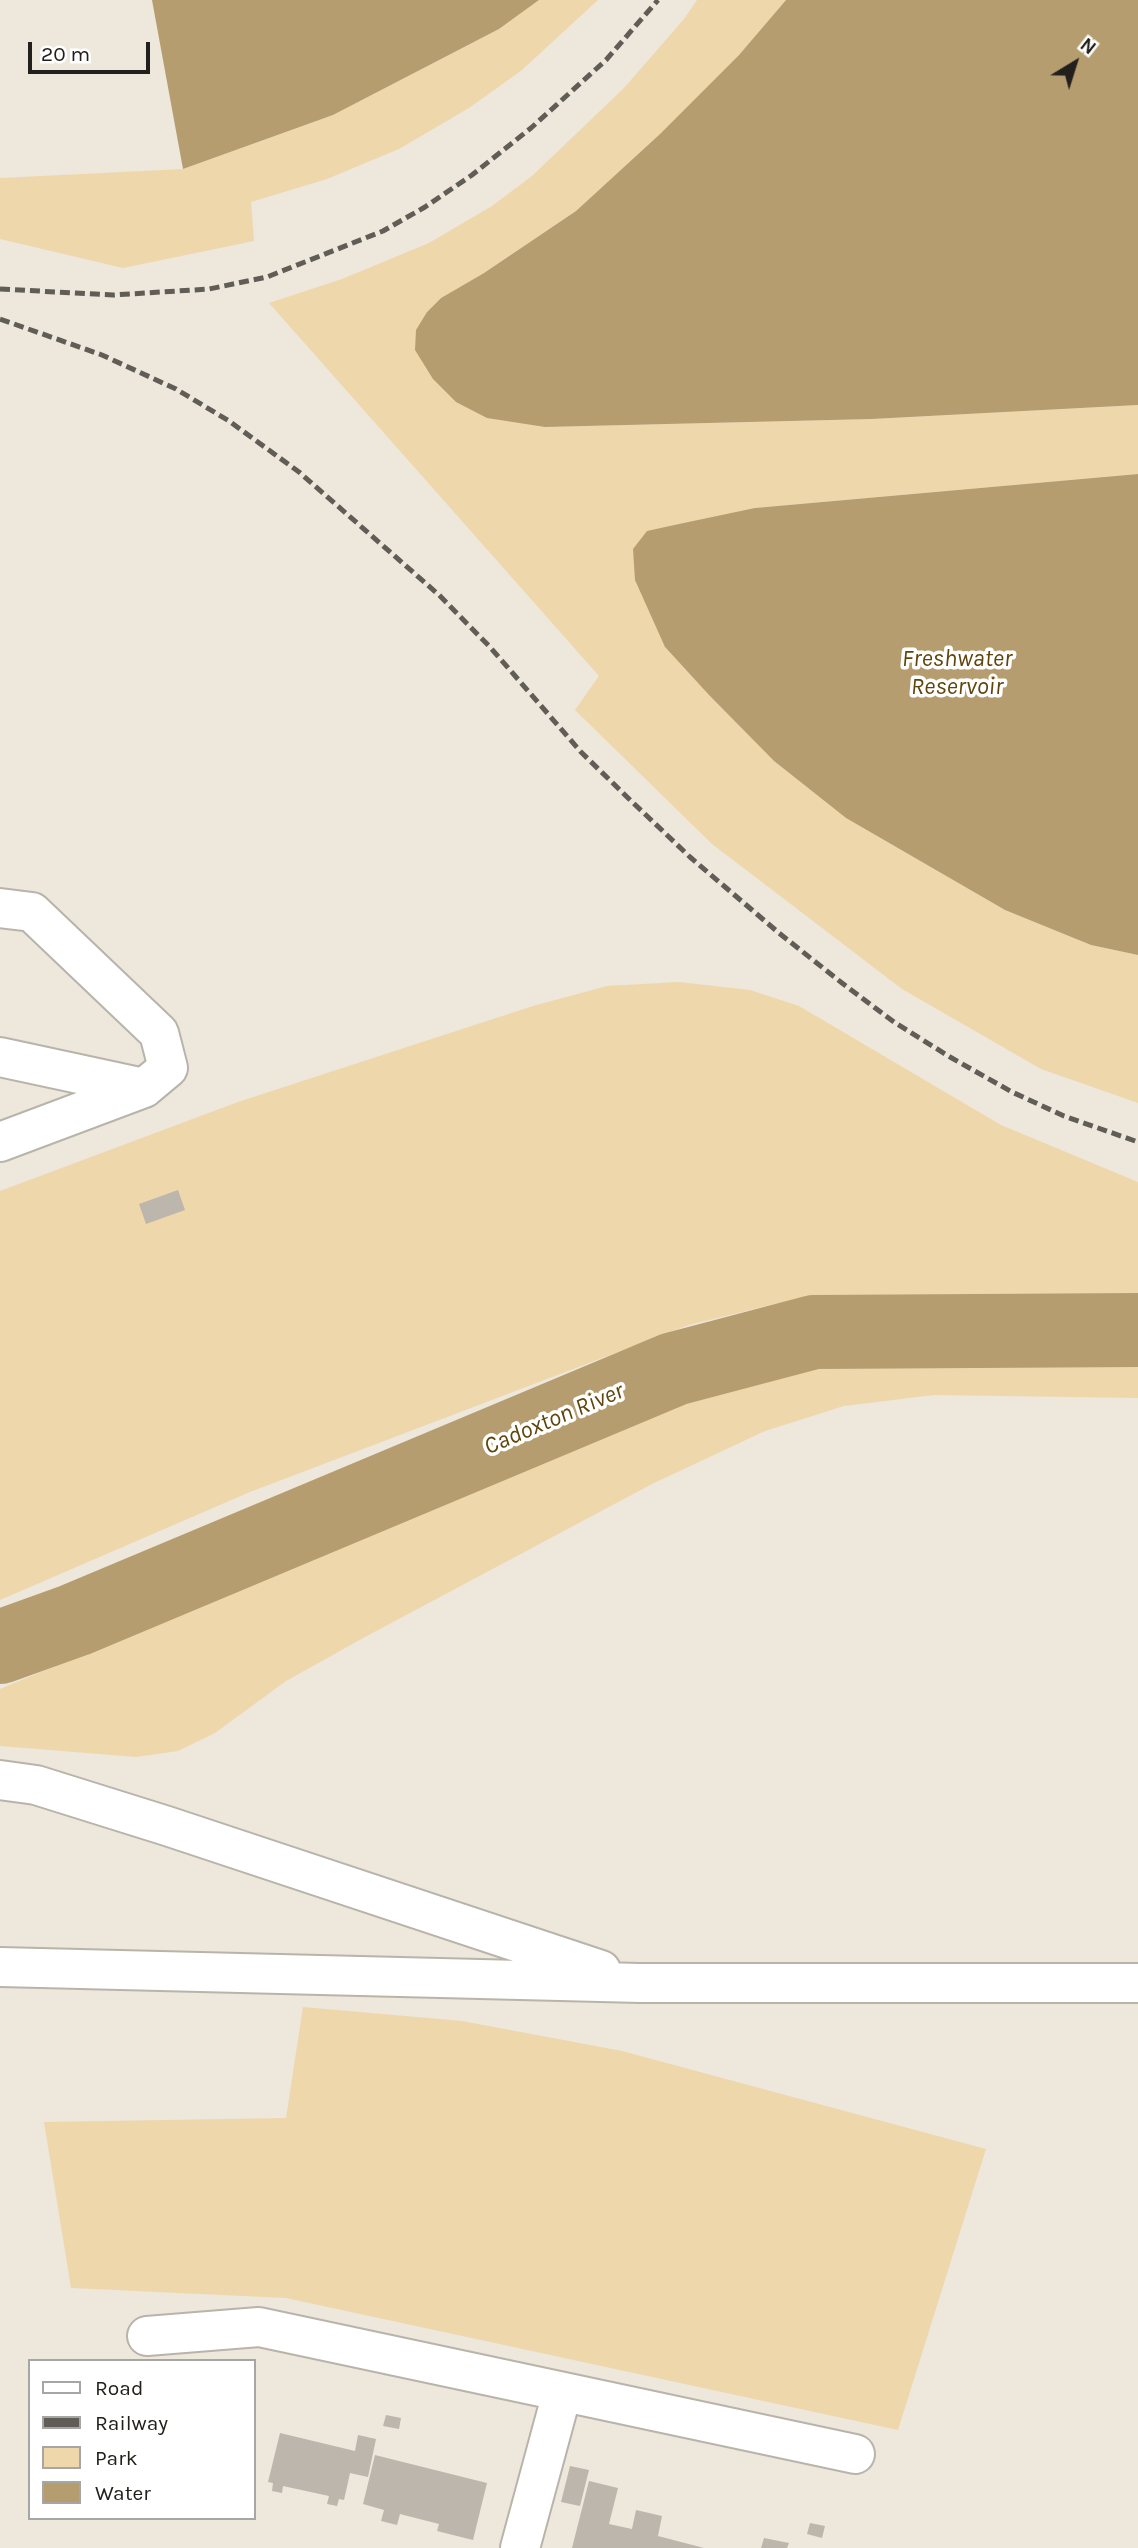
<!DOCTYPE html>
<html>
<head>
<meta charset="utf-8">
<style>
  body { margin:0 }
  #map { position:relative; width:1138px; height:2548px; overflow:hidden; background:#ede7dc; font-family:Karla,sans-serif }
  canvas { display:block }
  .legend { position:absolute; left:28px; top:2359px; width:228px; height:161px; box-sizing:border-box; background:#fff; border:2px solid #a7a6a4; margin:0; padding:9px 12px; list-style:none; font-size:21px; color:#22201c }
  .legend li { display:flex; align-items:center; gap:14px; height:35px }
  .legend b { width:35px; border:2px solid #a7a6a4 }
  .north { position:absolute; left:1040px; top:28px; width:70px; height:70px; -webkit-text-stroke:5px #fff; paint-order:stroke; rotate:38deg; font-size:19px; font-weight:700; line-height:28px; text-align:center; color:#22201c }
  .north::after { content:''; display:block; margin:auto; width:24px; height:32px; background:#22201c; clip-path:polygon(50% 0,100% 100%,50% 72%,0 100%) }
  .scale { position:absolute; left:28px; top:42px; width:122px; height:32px; box-sizing:border-box; border:4px solid #22201c; border-top:0; padding-left:9px; font-size:21px; line-height:24px; white-space:nowrap; color:#22201c; -webkit-text-stroke:5px #fff; paint-order:stroke }
</style>
</head>
<body>
<div id="map">
<canvas width="1138" height="2548"></canvas>
<ul class="legend">
<li><b style="height:9px;background:#fff"></b>Road</li>
<li><b style="height:9px;background:#605d57"></b>Railway</li>
<li><b style="height:19px;background:#efd7ac"></b>Park</li>
<li><b style="height:19px;background:#b69d70"></b>Water</li>
</ul>
<div class="north">N</div>
<div class="scale">20 m</div>
</div>
<script>
const c = document.querySelector('canvas').getContext('2d');
c.lineJoin = 'round';
function fillPath(path, color) {
  c.fillStyle = color;
  c.fill(path, 'evenodd');
}
function poly(rows) {
  const path = new Path2D();
  for (const r of rows) {
    path.moveTo(r[0], r[1]);
    for (let i = 2; i < r.length; i += 2) path.lineTo(r[i], r[i + 1]);
  }
  return path;
}
function strokePath(path, color, width, dash) {
  c.strokeStyle = color;
  c.lineWidth = width;
  c.lineCap = dash ? 'butt' : 'round';
  c.setLineDash(dash || []);
  c.stroke(path);
}
function drawText(font, color, halo, rows, align = 'center') {
  c.font = font + ' Karla,sans-serif';
  c.lineWidth = 7;
  c.setLineDash([]);
  c.textBaseline = 'middle';
  c.strokeStyle = halo;
  c.fillStyle = color;
  for (const [text, x, y, turn = 0] of rows) {
    c.save();
    c.translate(x, y);
    c.rotate((+turn || 0) * Math.PI / 180);
    c.textAlign = isNaN(turn) ? turn : align;
    if (halo) c.strokeText(text, 0, 0);
    c.fillText(text, 0, 0);
    c.restore();
  }
}
const green = poly([
  [539,0,598,0,522,70,469,108,399,149,327,179,251,202,254,241,123,268,0,239,0,178,183,169,333,115,499,29],
  [697,0,786,0,739,55,660,134,576,211,484,273,441,298,427,312,545,427,872,419,1138,405,1138,474,755,508,665,647,709,695,774,761,846,818,1005,910,1091,945,1138,955,1138,1103,1041,1069,902,989,712,844,575,710,599,676,269,303,342,279,429,243,492,206,532,176,624,88,684,19],
  [679,982,750,990,799,1006,1001,1125,1138,1182,1138,1297,847,1299,775,1304,689,1325,250,1492,0,1600,0,1191,238,1102,533,1006,607,986],
  [890,1355,1138,1357,1138,1398,934,1395,844,1406,765,1431,652,1484,365,1637,286,1681,215,1733,178,1751,136,1757,0,1746,0,1689,706,1393,784,1368],
  [303,2007,462,2021,622,2051,986,2149,898,2430,286,2298,71,2288,44,2122,286,2118]
]);
const water = poly([
  [152,0,539,0,499,29,333,115,183,169],
  [786,0,1138,0,1138,405,872,419,545,427,487,418,456,402,433,379,415,350,416,330,427,312,441,298,484,273,576,211,660,134,739,55],
  [1138,474,1138,955,1091,945,1005,910,846,818,774,761,709,695,665,647,635,580,633,549,647,531,679,524,755,508]
]);
const river = poly([
  [0,1647,75,1620,674,1369,814,1332,1138,1330]
]);
const building = poly([
  [178,1190,185,1210,146,1224,139,1204],
  [386,2415,401,2418,399,2429,383,2426],
  [280,2433,355,2451,358,2435,376,2439,368,2477,350,2473,344,2500,339,2499,337,2506,327,2504,329,2496,283,2486,282,2493,272,2491,273,2483,268,2482],
  [375,2455,487,2483,473,2540,437,2531,439,2524,400,2514,397,2525,381,2521,384,2510,363,2504],
  [570,2466,589,2470,580,2506,561,2502],
  [589,2481,618,2488,609,2524,632,2529,636,2510,662,2516,658,2536,704,2548,572,2548],
  [810,2523,825,2526,822,2538,807,2534],
  [764,2538,789,2543,787,2548,761,2548]
]);
const minor = poly([
  [0,908,32,912,159,1033,168,1068,144,1088,0,1057],
  [0,1142,144,1088],
  [0,1780,36,1785,167,1826,601,1970],
  [0,1967,640,1983,1138,1983],
  [147,2336,259,2327,855,2454],
  [520,2548,562,2393]
]);
const rail = poly([
  [0,289,113,295,209,289,267,277,383,231,425,207,472,175,531,128,606,60,658,0],
  [0,319,102,355,176,389,229,421,299,472,439,595,490,647,581,752,626,796,690,857,779,933,842,983,894,1022,950,1057,1012,1092,1064,1116,1138,1142]
]);
const waterNames = [
  ["Freshwater",957,659],
  ["Reservoir",957,687],
  ["Cadoxton River",554,1419,-23]
];
fillPath(green, '#efd7ac');
fillPath(water, '#b69d70');
strokePath(river, '#b69d70', 74);
fillPath(building, '#bcb6ac');
strokePath(minor, '#b9b4aa', 42);
strokePath(minor, '#fff', 38);
strokePath(rail, '#605d57', 5, [10, 5]);
drawText('italic 24px', '#5f450c', '#fff', waterNames);
</script>
</body>
</html>
